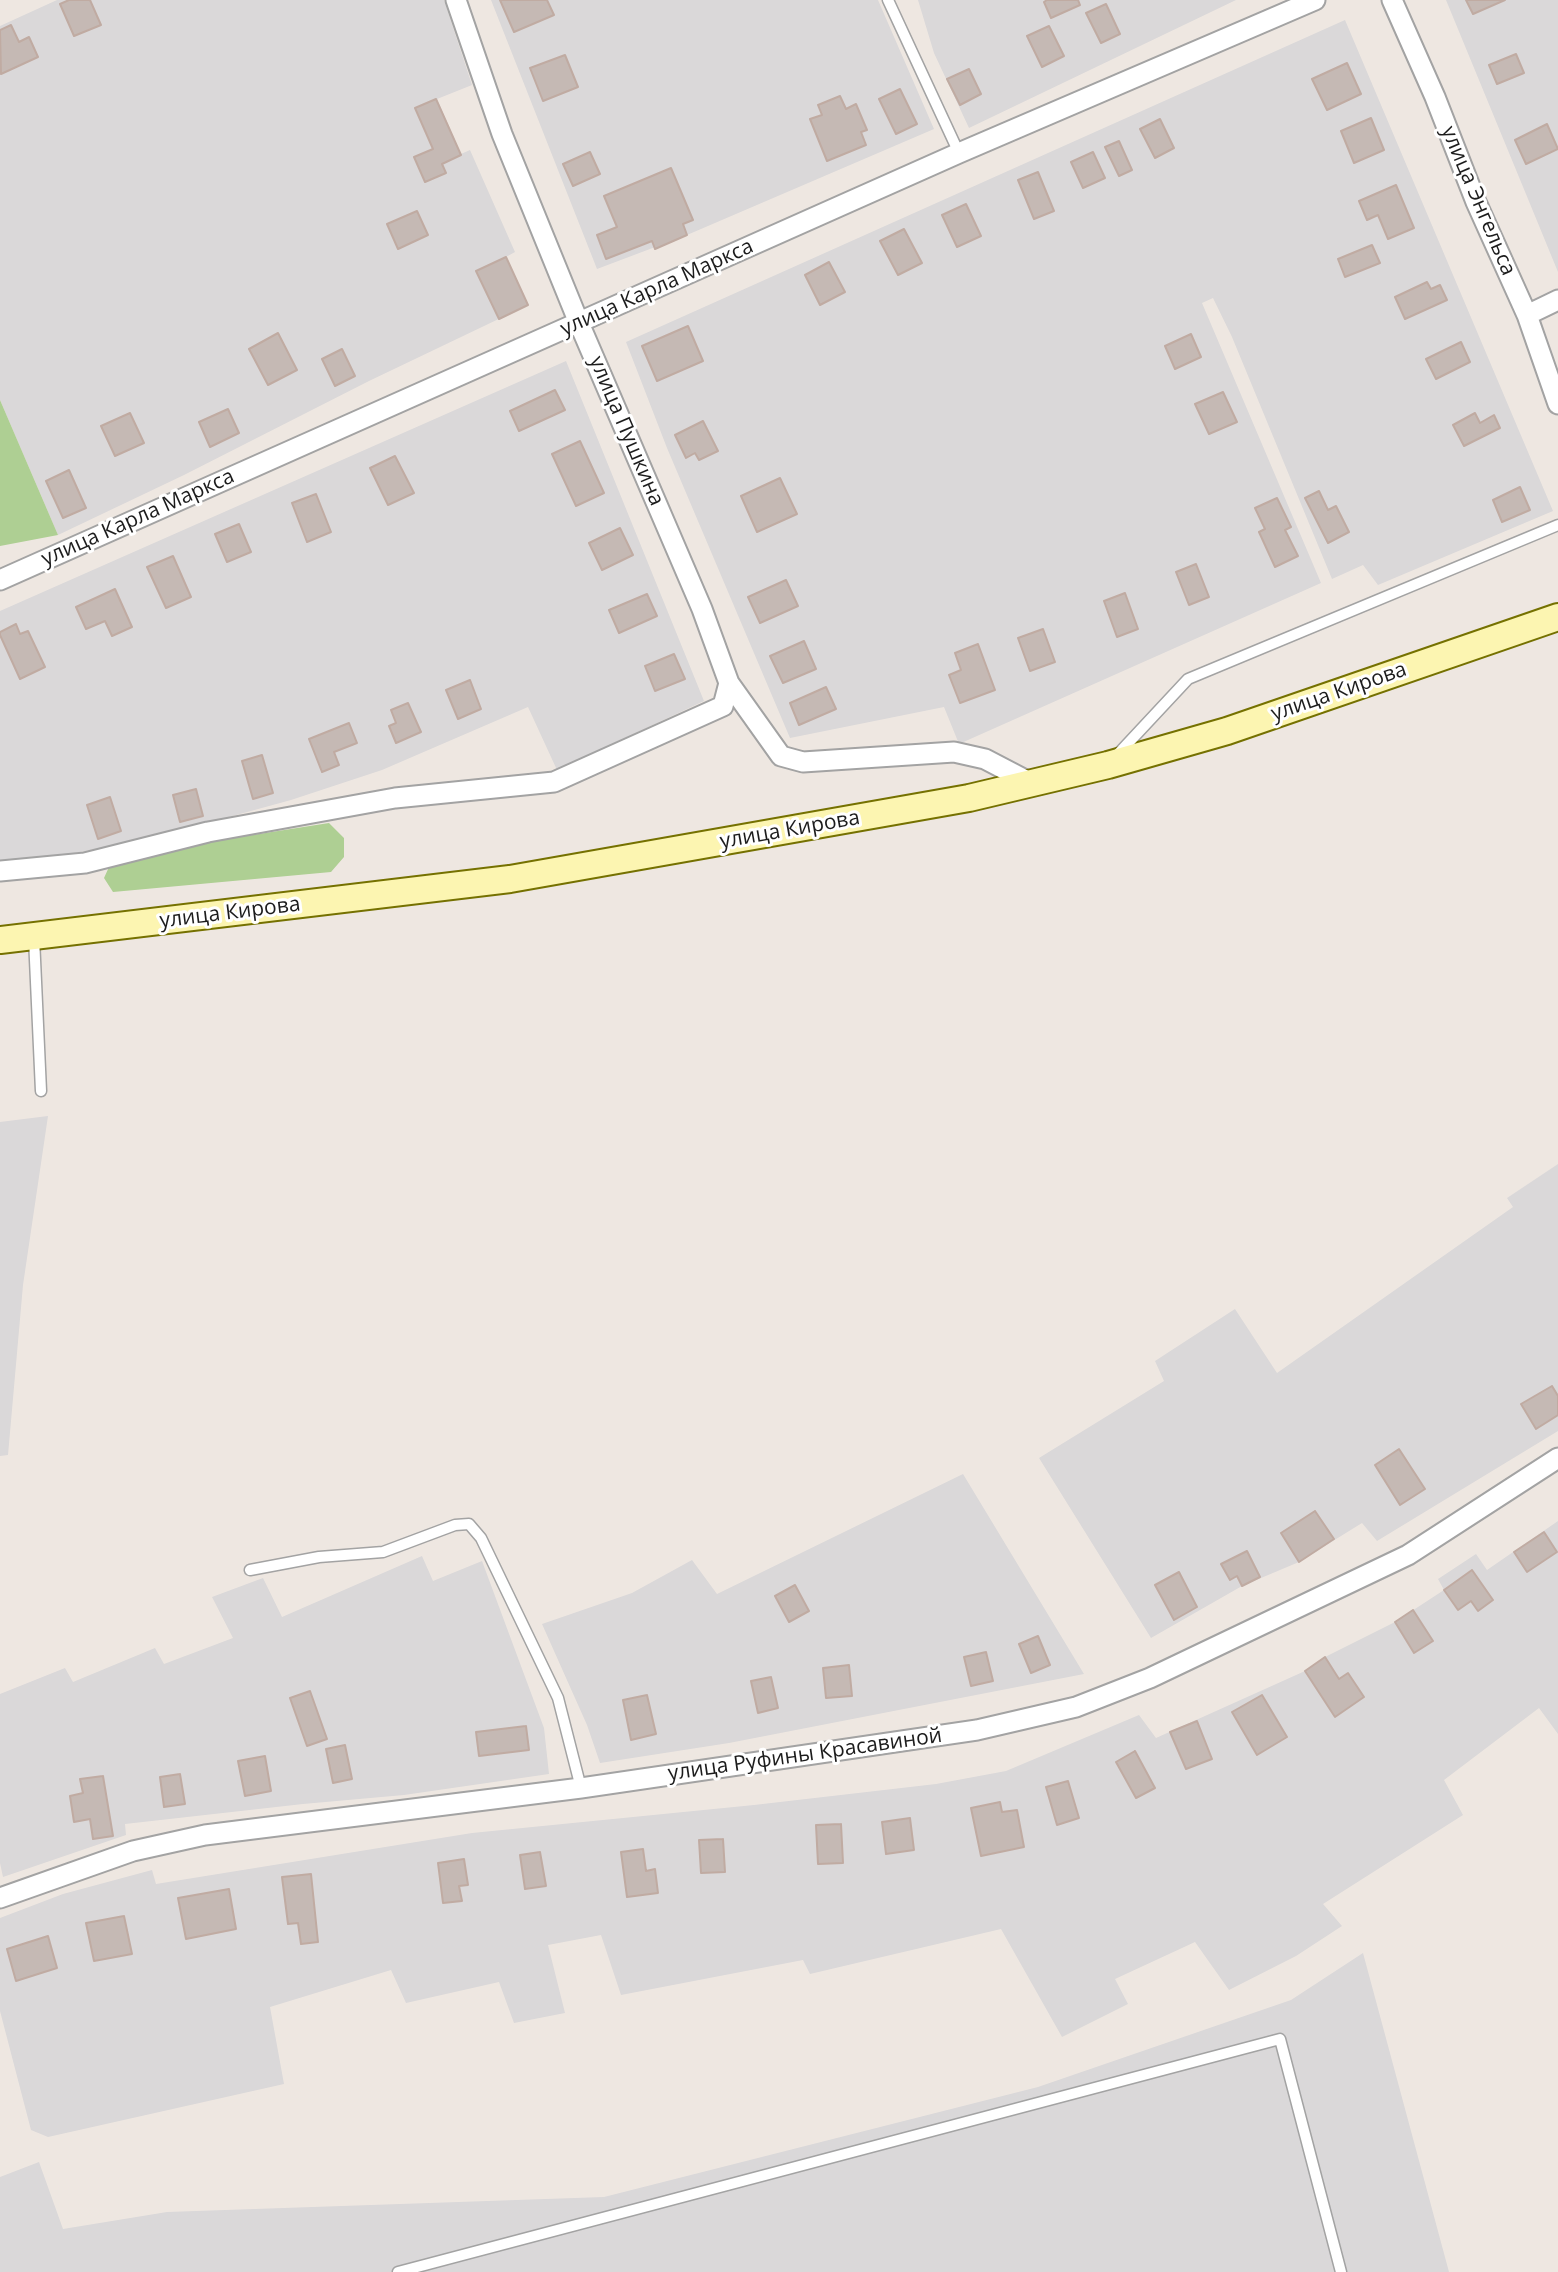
<!DOCTYPE html>
<html>
<head>
<meta charset="utf-8">
<style>
  body { margin:0 }
  canvas { display:block; background:#eee7e1 }
</style>
</head>
<body>
<canvas width="1558" height="2272"></canvas>
<script>
const c = document.querySelector('canvas').getContext('2d');
c.lineJoin = 'round';
function fillPath(path, color) {
  c.fillStyle = color;
  c.fill(path, 'evenodd');
}
function poly(rows) {
  const path = new Path2D();
  for (const r of rows) {
    path.moveTo(r[0], r[1]);
    for (let i = 2; i < r.length; i += 2) path.lineTo(r[i], r[i + 1]);
  }
  return path;
}
function strokePath(path, color, width, dash) {
  c.strokeStyle = color;
  c.lineWidth = width;
  c.lineCap = dash ? 'butt' : 'round';
  c.setLineDash(dash || []);
  c.stroke(path);
}
function drawText(font, color, halo, rows, align = 'center') {
  c.font = font + ' "Open Sans",sans-serif';
  c.lineWidth = 6;
  c.setLineDash([]);
  c.textBaseline = 'middle';
  c.strokeStyle = halo;
  c.fillStyle = color;
  for (const [text, x, y, turn = 0] of rows) {
    c.save();
    c.translate(x, y);
    c.rotate((+turn || 0) * Math.PI / 180);
    c.textAlign = isNaN(turn) ? turn : align;
    if (halo) c.strokeText(text, 0, 0);
    c.fillText(text, 0, 0);
    c.restore();
  }
}
const residential = poly([
  [57,0,444,0,472,85,437,99,461,154,470,150,515,252,506,257,528,305,369,381,184,475,58,535,0,400,0,26],
  [491,0,878,0,934,129,687,235,597,269],
  [918,0,1236,0,969,128,934,53],
  [1446,0,1558,0,1558,272,1528,199],
  [1345,20,1553,511,1378,585,1363,565,1332,579,1232,337,1213,298,1202,303,1321,583,959,744,944,707,790,738,667,448,626,342],
  [566,361,704,701,557,770,528,707,382,770,291,800,145,840,58,856,0,861,0,611],
  [48,1116,23,1285,8,1455,0,1456,0,1122],
  [1558,1164,1558,1431,1377,1541,1362,1523,1299,1562,1242,1586,1151,1638,1039,1458,1164,1381,1155,1361,1235,1309,1277,1373,1513,1207,1507,1198],
  [963,1474,1084,1674,729,1743,600,1763,587,1725,542,1624,632,1593,692,1560,717,1594],
  [1558,1521,1558,1734,1539,1708,1444,1780,1463,1815,1323,1904,1342,1926,1296,1956,1229,1990,1195,1942,1115,1979,1128,2004,1062,2037,1001,1929,810,1974,803,1960,621,1995,601,1935,548,1945,565,2013,514,2023,499,1982,406,2003,391,1970,270,2007,284,2084,48,2137,31,2130,0,2011,0,1918,63,1894,152,1870,156,1884,472,1833,754,1805,936,1784,1006,1771,1139,1715,1156,1738,1305,1671,1325,1657,1395,1622,1444,1590,1438,1579,1476,1554,1487,1570],
  [422,1556,433,1581,482,1561,544,1728,549,1774,404,1795,303,1804,125,1824,126,1835,3,1877,0,1863,0,1694,65,1668,73,1682,155,1648,164,1664,233,1638,212,1597,263,1578,282,1617],
  [1363,1953,1449,2272,0,2272,0,2177,39,2162,63,2229,167,2212,604,2197,1038,2087,1291,2000]
]);
const forest = poly([
  [0,400,58,535,0,546],
  [329,823,344,838,344,857,331,872,113,892,104,878,109,867,208,842]
]);
const building = poly([
  [69,0,90,0,101,25,74,36,60,4,69,0],
  [500,0,547,0,554,15,514,32,500,0],
  [1047,0,1078,0,1080,5,1051,18,1044,2,1047,0],
  [1466,0,1505,0,1473,14,1466,0],
  [1106,4,1120,34,1101,43,1086,13,1106,4],
  [11,25,19,42,29,37,38,57,1,74,0,30,11,25],
  [1049,26,1064,56,1042,67,1027,36,1049,26],
  [1516,54,1524,73,1497,84,1489,65,1516,54],
  [565,55,578,87,543,101,530,68,565,55],
  [1347,63,1361,94,1327,110,1312,79,1347,63],
  [969,69,981,94,960,105,947,79,969,69],
  [900,89,917,124,896,134,879,99,900,89],
  [840,96,846,109,856,104,867,130,861,132,866,145,827,161,810,119,822,115,818,105,840,96],
  [436,99,461,155,442,164,446,173,425,182,414,157,433,149,415,108,436,99],
  [1371,118,1384,150,1354,163,1341,131,1371,118],
  [1160,119,1174,148,1155,158,1140,129,1160,119],
  [1547,124,1558,149,1526,164,1515,140,1547,124],
  [1119,141,1132,170,1119,176,1105,147,1119,141],
  [590,152,600,174,573,186,563,164,590,152],
  [1093,152,1105,178,1083,188,1071,162,1093,152],
  [671,168,693,220,683,224,687,235,655,249,652,241,606,259,597,235,617,227,604,196,671,168],
  [1038,172,1054,211,1034,219,1018,180,1038,172],
  [1396,185,1414,228,1388,239,1378,215,1367,220,1359,201,1396,185],
  [966,204,981,236,957,247,942,215,966,204],
  [417,211,428,235,398,249,387,224,417,211],
  [904,229,922,263,898,275,880,241,904,229],
  [1372,245,1380,263,1345,277,1338,259,1372,245],
  [506,257,528,305,499,319,476,271,506,257],
  [829,262,845,292,820,305,805,275,829,262],
  [1427,282,1431,289,1440,285,1447,300,1405,319,1395,297,1427,282],
  [688,326,703,361,657,381,642,346,688,326],
  [278,333,297,370,268,385,249,349,278,333],
  [1191,334,1201,357,1175,369,1165,346,1191,334],
  [1461,342,1470,362,1436,379,1426,359,1461,342],
  [342,349,355,376,335,386,322,359,342,349],
  [555,390,565,410,519,431,510,411,555,390],
  [1223,392,1237,422,1209,434,1195,404,1223,392],
  [228,409,239,433,210,447,199,422,228,409],
  [130,413,144,443,115,456,101,426,130,413],
  [1475,413,1480,423,1494,415,1500,428,1464,446,1453,425,1475,413],
  [703,421,718,451,699,460,695,453,686,458,675,435,703,421],
  [580,441,604,493,576,506,552,454,580,441],
  [395,456,414,493,388,505,370,468,395,456],
  [69,470,86,508,63,518,46,481,69,470],
  [780,478,797,514,757,532,741,496,780,478],
  [1520,487,1530,510,1502,522,1493,500,1520,487],
  [1319,491,1328,510,1336,506,1349,532,1328,543,1305,498,1319,491],
  [316,494,331,532,307,542,292,503,316,494],
  [1277,498,1291,527,1285,530,1298,556,1275,567,1259,532,1265,529,1255,508,1277,498],
  [239,524,251,552,227,562,215,534,239,524],
  [620,528,633,555,602,570,589,543,620,528],
  [173,556,191,597,166,608,147,567,173,556],
  [1196,564,1209,597,1189,605,1176,572,1196,564],
  [786,580,798,606,760,623,748,597,786,580],
  [115,589,132,627,112,636,105,621,86,629,76,607,115,589],
  [1125,593,1138,629,1117,637,1104,601,1125,593],
  [647,594,657,616,619,633,609,610,647,594],
  [16,624,20,634,28,631,45,667,20,679,0,635,0,632,16,624],
  [1043,629,1055,662,1030,671,1018,638,1043,629],
  [804,641,816,669,783,683,770,656,804,641],
  [978,644,995,690,960,703,949,675,961,670,955,653,978,644],
  [674,654,685,679,655,691,645,666,674,654],
  [470,680,481,709,458,719,446,690,470,680],
  [826,687,836,709,799,725,790,703,826,687],
  [408,703,421,732,396,743,389,726,396,723,391,710,408,703],
  [349,723,357,743,334,752,339,765,322,772,309,739,349,723],
  [262,755,273,793,253,799,242,761,262,755],
  [196,789,203,816,180,822,173,795,196,789],
  [110,797,121,831,98,839,87,805,110,797],
  [1552,1386,1558,1396,1558,1415,1536,1429,1521,1404,1552,1386],
  [1399,1449,1425,1489,1400,1505,1375,1465,1399,1449],
  [1315,1511,1334,1539,1299,1562,1281,1533,1315,1511],
  [1544,1532,1557,1552,1527,1572,1514,1552,1544,1532],
  [1247,1551,1260,1577,1242,1586,1237,1576,1230,1580,1221,1564,1247,1551],
  [1472,1570,1493,1600,1478,1611,1471,1601,1458,1610,1444,1590,1472,1570],
  [1179,1572,1197,1607,1174,1620,1155,1585,1179,1572],
  [795,1585,809,1611,789,1622,775,1596,795,1585],
  [1413,1610,1433,1641,1414,1653,1395,1622,1413,1610],
  [1038,1636,1050,1665,1031,1673,1019,1644,1038,1636],
  [986,1652,993,1681,971,1686,964,1657,986,1652],
  [1325,1657,1339,1679,1348,1673,1364,1697,1335,1717,1305,1671,1325,1657],
  [849,1665,852,1696,826,1698,823,1668,849,1665],
  [771,1677,778,1708,758,1713,751,1681,771,1677],
  [310,1691,327,1739,307,1746,290,1698,310,1691],
  [647,1695,656,1734,631,1740,623,1700,647,1695],
  [1262,1695,1287,1737,1257,1755,1232,1712,1262,1695],
  [1197,1721,1212,1759,1186,1769,1170,1732,1197,1721],
  [526,1726,529,1750,479,1756,476,1732,526,1726],
  [345,1745,352,1779,333,1783,326,1749,345,1745],
  [1135,1751,1155,1788,1136,1798,1116,1762,1135,1751],
  [265,1756,271,1791,245,1796,238,1761,265,1756],
  [180,1774,185,1804,164,1807,160,1777,180,1774],
  [103,1776,113,1836,93,1839,90,1819,74,1822,70,1796,83,1793,80,1779,103,1776],
  [1068,1781,1079,1818,1057,1825,1046,1787,1068,1781],
  [1000,1802,1002,1812,1017,1810,1024,1847,981,1856,971,1808,1000,1802],
  [910,1818,914,1850,886,1854,882,1822,910,1818],
  [841,1824,843,1863,818,1864,816,1825,841,1824],
  [723,1839,725,1872,701,1873,699,1840,723,1839],
  [643,1849,646,1871,655,1869,658,1893,627,1897,621,1852,643,1849],
  [540,1852,546,1886,525,1889,520,1855,540,1852],
  [464,1859,468,1885,459,1886,462,1901,443,1903,438,1863,464,1859],
  [311,1874,318,1942,301,1944,298,1923,288,1924,282,1877,311,1874],
  [229,1889,236,1929,186,1939,178,1898,229,1889],
  [124,1916,132,1954,94,1961,86,1923,124,1916],
  [48,1936,57,1968,16,1981,7,1949,48,1936]
]);
const lane = poly([
  [888,0,959,153],
  [1118,754,1188,679,1558,525],
  [34,938,41,1091],
  [250,1570,319,1557,383,1552,455,1525,469,1524,481,1538,558,1698,581,1788],
  [398,2272,1280,2039,1341,2272]
]);
const street = poly([
  [1392,0,1435,97,1476,202,1527,315,1558,404],
  [1527,315,1558,300],
  [0,580,959,153,1315,0],
  [729,683,781,756,803,762,954,752,985,759,1031,783],
  [0,871,85,863,208,832,395,798,554,782,723,706,729,683,702,609,579,323,502,134,456,0],
  [0,1898,133,1851,205,1835,581,1788,977,1730,1076,1707,1150,1678,1408,1555,1558,1458]
]);
const secondary = poly([
  [0,940,510,879,969,798,1108,765,1227,731,1558,617]
]);
const streetNames = [
  ["улица Энгельса",1478,201,67],
  ["улица Карла Маркса",657,288,-24],
  ["улица Пушкина",626,431,67],
  ["улица Карла Маркса",138,518,-24],
  ["улица Кирова",1339,692,-19],
  ["улица Кирова",790,830,-10],
  ["улица Кирова",230,913,-7],
  ["улица Руфины Красавиной",805,1755,-8]
];
fillPath(residential, '#dad8d9');
fillPath(forest, '#aecf93');
fillPath(building, '#c5b9b4');
strokePath(building, '#c0aba2', 2);
strokePath(lane, '#a3a3a3', 13);
strokePath(street, '#a3a3a3', 23);
strokePath(secondary, '#757100', 30);
strokePath(lane, '#fff', 10);
strokePath(street, '#fff', 19);
strokePath(secondary, '#fcf5b1', 26);
drawText('21px', '#1c1c1c', '#fff', streetNames);
</script>
</body>
</html>
